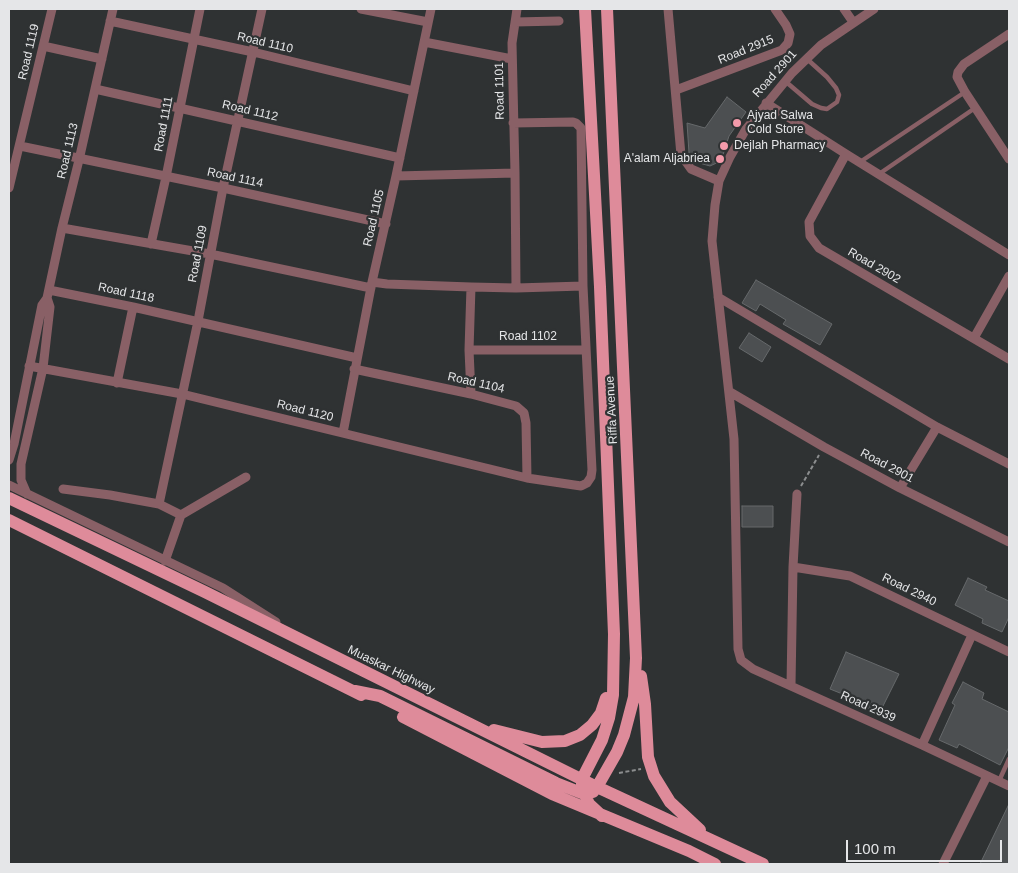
<!DOCTYPE html>
<html>
<head>
<meta charset="utf-8">
<style>
  body { margin:0 }
  #map { position:relative; width:1018px; height:873px; overflow:hidden; background:#2f3233; font-family:Arial,sans-serif }
  canvas { display:block }
  .frame { position:absolute; inset:0; border:10px solid #e5e6e8; pointer-events:none }
  .scale { position:absolute; left:846px; top:840px; width:156px; height:22px; box-sizing:border-box; border:2px solid #e5e6e8; border-top:0; padding-left:6px; font-size:15px; line-height:18px; white-space:nowrap; color:#e5e6e8; -webkit-text-stroke:4px #2f3233; paint-order:stroke }
</style>
</head>
<body>
<div id="map">
<canvas width="1018" height="873"></canvas>
<div class="frame"></div>
<div class="scale">100 m</div>
</div>
<script>
const c = document.querySelector('canvas').getContext('2d');
c.lineJoin = 'round';
function fillPath(path, color) {
  c.fillStyle = color;
  c.fill(path, 'evenodd');
}
function poly(rows) {
  const path = new Path2D();
  for (const r of rows) {
    path.moveTo(r[0], r[1]);
    for (let i = 2; i < r.length; i += 2) path.lineTo(r[i], r[i + 1]);
  }
  return path;
}
function strokePath(path, color, width, dash) {
  c.strokeStyle = color;
  c.lineWidth = width;
  c.lineCap = dash ? 'butt' : 'round';
  c.setLineDash(dash || []);
  c.stroke(path);
}
function drawText(font, color, halo, rows, align = 'center') {
  c.font = font + ' Arial,sans-serif';
  c.lineWidth = 4.5;
  c.setLineDash([]);
  c.textBaseline = 'middle';
  c.strokeStyle = halo;
  c.fillStyle = color;
  for (const [text, x, y, turn = 0] of rows) {
    c.save();
    c.translate(x, y);
    c.rotate((+turn || 0) * Math.PI / 180);
    c.textAlign = isNaN(turn) ? turn : align;
    if (halo) c.strokeText(text, 0, 0);
    c.fillText(text, 0, 0);
    c.restore();
  }
}
const building = poly([
  [727,97,746,112,729,136,721,161,710,166,696,162,689,153,687,123,705,128,727,97],
  [756,280,832,324,820,345,783,324,786,320,760,304,756,311,742,303,756,280],
  [749,333,771,347,762,362,739,348,749,333],
  [742,506,773,506,773,527,742,527,742,506],
  [968,578,987,587,985,590,1009,601,1009,617,1002,632,982,623,983,619,955,605,968,578],
  [846,652,899,674,879,714,858,704,860,701,830,689,846,652],
  [963,682,984,693,982,699,1009,712,1009,747,1000,765,959,744,957,748,939,740,955,705,952,703,963,682],
  [1009,804,1009,864,980,864,1009,804]
]);
const path = poly([
  [801,486,819,455],
  [619,773,641,769]
]);
const lane = poly([
  [785,81,812,104,821,108,827,109,837,102,839,95,836,88,827,77,807,59],
  [860,162,965,92],
  [879,174,975,108],
  [999,781,1009,759]
]);
const street = poly([
  [361,9,428,22],
  [668,9,681,155,691,169,719,181],
  [844,9,853,22],
  [874,9,821,45,792,73,746,129,730,157,719,181,715,205,712,241,734,439,738,649,741,660,753,669,922,745,1009,786],
  [110,21,253,52,414,91],
  [515,22,559,21],
  [1009,34,964,64,958,72,957,77,965,92,1009,159],
  [424,42,512,59],
  [43,46,102,59],
  [95,89,400,158],
  [676,90,782,50,788,43,790,34,786,25,775,9],
  [766,103,846,154,1009,255],
  [20,146,223,188,386,224],
  [846,154,809,222,810,236,819,248,1009,359],
  [396,176,515,173],
  [9,188,52,9],
  [62,228,210,254,371,288],
  [151,244,166,177,200,9],
  [372,282,387,284,471,287,516,288,583,286],
  [471,287,469,350,471,394],
  [516,288,515,173,512,43,517,9],
  [49,290,133,307,357,358],
  [718,297,937,427,1009,464],
  [974,338,1009,276],
  [469,350,586,350],
  [29,366,182,394,527,478,581,486,587,483,591,477,592,470,583,286,581,128,576,123,573,122,513,123],
  [354,369,471,394,516,406,524,413,526,423,527,478],
  [117,383,133,307],
  [730,392,824,447,900,488,1009,542],
  [343,433,372,282,396,176,431,9],
  [9,460,14,444,42,305,47,298,62,228,79,160,113,9],
  [9,485,223,588,276,622],
  [900,488,937,427],
  [63,489,110,495,159,504,181,515],
  [27,494,21,480,21,464,43,368,50,307,47,298],
  [159,504,198,321,223,188,262,9],
  [165,561,181,515,246,477],
  [793,567,850,576,1009,652],
  [791,685,793,567,797,494],
  [922,745,972,635],
  [943,864,987,776]
]);
const primary = poly([
  [585,9,600,287,614,634,613,695,609,718,602,740,582,779,582,787,589,804,602,816],
  [9,498,205,592,597,787,763,864],
  [9,520,361,695],
  [641,676,645,704,648,757,654,776,670,802,700,830],
  [355,691,380,696,556,783,584,794,593,792,597,787,617,752,624,735,634,697,636,658,607,9],
  [403,717,552,794,689,851,715,864],
  [494,730,542,742,565,741,580,735,592,725,601,713,606,698]
]);
const markers = [
  [737,123,5,"#f39aaa"],
  [724,146,5,"#f39aaa"],
  [720,159,5,"#f39aaa"]
];
const streetNames = [
  ["Road 1110",265,43,13],
  ["Road 2915",746,50,-22],
  ["Road 1119",29,52,-77],
  ["Road 2901",775,74,-48],
  ["Road 1101",500,91,-91],
  ["Road 1112",250,111,13],
  ["Road 1111",164,124,-79],
  ["Road 1113",68,151,-77],
  ["Road 1114",235,178,12],
  ["Road 1105",374,218,-77],
  ["Road 1109",198,254,-79],
  ["Road 2902",874,266,30],
  ["Road 1118",126,293,12],
  ["Road 1102",528,337],
  ["Road 1104",476,383,13],
  ["Riffa Avenue",612,410,-93],
  ["Road 1120",305,411,14],
  ["Road 2901",887,466,28],
  ["Road 2940",909,590,26],
  ["Muaskar Highway",391,670,26],
  ["Road 2939",868,707,24]
];
const poiNames = [
  ["Ajyad Salwa",747,116],
  ["Cold Store",747,130],
  ["Dejlah Pharmacy",734,146],
  ["A'alam Aljabriea",710,159,"right"]
];
fillPath(building, '#4c4f51');
strokePath(building, '#66696b', 1);
strokePath(path, '#8c8e8f', 2, [4, 2.5]);
strokePath(lane, '#896066', 4.5);
strokePath(street, '#896066', 9);
strokePath(primary, '#de8b9a', 12);
for (const [x, y, r, color] of markers) {
  const dot = new Path2D();
  dot.arc(x, y, r, 0, 2 * Math.PI);
  c.fillStyle = color;
  c.fill(dot);
  strokePath(dot, '#2f3233', 2);
}
drawText('12px', '#e5e6e8', '#2f3233', streetNames);
drawText('12px', '#e5e6e8', '#2f3233', poiNames, 'left');
</script>
</body>
</html>
